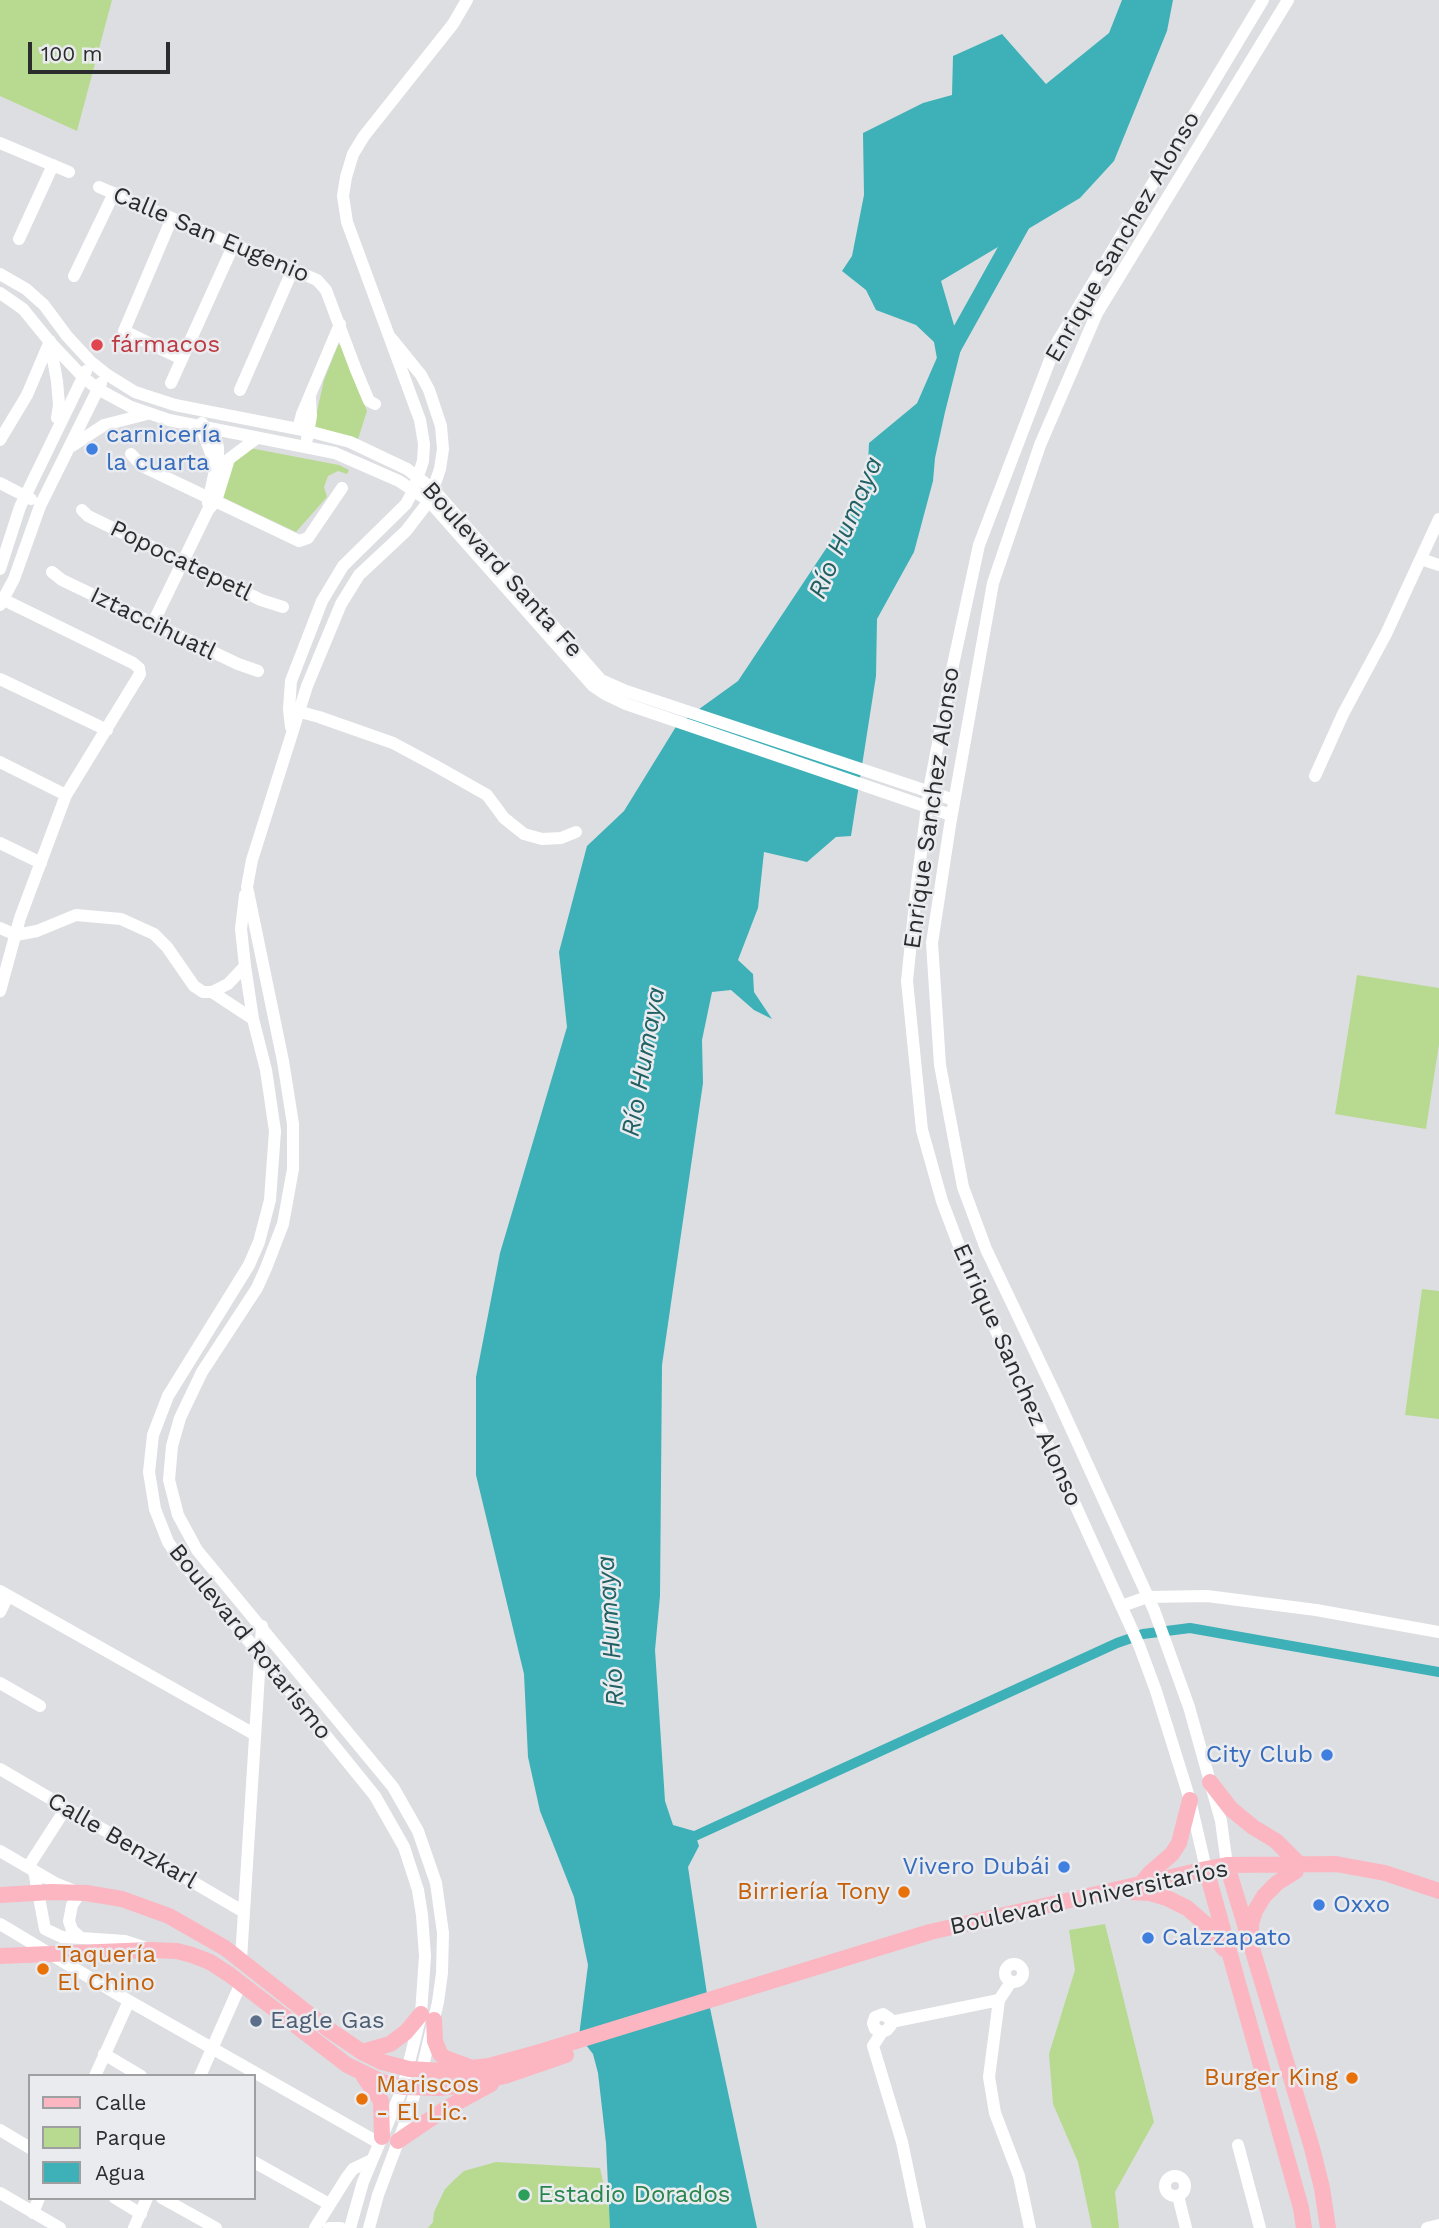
<!DOCTYPE html>
<html>
<head>
<meta charset="utf-8">
<style>
  body { margin:0 }
  #map { position:relative; width:1439px; height:2228px; overflow:hidden; background:#dddee2; font-family:"Work Sans",sans-serif }
  canvas { display:block }
  .legend { position:absolute; left:28px; top:2074px; width:228px; height:126px; box-sizing:border-box; background:#eaebef; border:2px solid #9e9fa1; margin:0; padding:9px 12px; list-style:none; font-size:21px; color:#2b2c2d }
  .legend li { display:flex; align-items:center; gap:14px; height:35px }
  .legend b { width:35px; border:2px solid #9e9fa1 }
  .scale { position:absolute; left:28px; top:42px; width:142px; height:32px; box-sizing:border-box; border:4px solid #2b2c2d; border-top:0; padding-left:9px; font-size:21px; line-height:24px; white-space:nowrap; color:#2b2c2d; -webkit-text-stroke:5px #eaebef; paint-order:stroke }
</style>
</head>
<body>
<div id="map">
<canvas width="1439" height="2228"></canvas>
<ul class="legend">
<li><b style="height:9px;background:#fbb6c1"></b>Calle</li>
<li><b style="height:19px;background:#b8da90"></b>Parque</li>
<li><b style="height:19px;background:#3db1b7"></b>Agua</li>
</ul>
<div class="scale">100 m</div>
</div>
<script>
const c = document.querySelector('canvas').getContext('2d');
c.lineJoin = 'round';
function fillPath(path, color) {
  c.fillStyle = color;
  c.fill(path, 'evenodd');
}
function poly(rows) {
  const path = new Path2D();
  for (const r of rows) {
    if (r.length === 3) {
      path.moveTo(r[0] + r[2], r[1]);
      path.arc(r[0], r[1], r[2], 0, 2 * Math.PI);
      continue;
    }
    path.moveTo(r[0], r[1]);
    for (let i = 2; i < r.length; i += 2) path.lineTo(r[i], r[i + 1]);
  }
  return path;
}
function strokePath(path, color, width, dash) {
  c.strokeStyle = color;
  c.lineWidth = width;
  c.lineCap = dash ? 'butt' : 'round';
  c.setLineDash(dash || []);
  c.stroke(path);
}
function drawText(font, color, halo, rows, align = 'center') {
  c.font = font + ' "Work Sans",sans-serif';
  c.lineWidth = 5;
  c.setLineDash([]);
  c.textBaseline = 'middle';
  c.strokeStyle = halo;
  c.fillStyle = color;
  for (const [text, x, y, turn = 0] of rows) {
    c.save();
    c.translate(x, y);
    c.rotate((+turn || 0) * Math.PI / 180);
    c.textAlign = isNaN(turn) ? turn : align;
    if (halo) c.strokeText(text, 0, 0);
    c.fillText(text, 0, 0);
    c.restore();
  }
}
const green = poly([
  [0,0,112,0,77,131,0,96],
  [342,344,367,411,358,439,313,429,324,380,338,345],
  [250,448,339,465,349,470,347,474,338,471,328,476,324,487,327,497,296,532,220,496,226,468],
  [1357,975,1439,988,1439,1044,1426,1129,1335,1114],
  [1422,1289,1439,1291,1439,1419,1405,1415],
  [1105,1924,1154,2122,1115,2192,1119,2228,1092,2228,1078,2162,1053,2104,1049,2054,1075,1970,1069,1930],
  [496,2162,600,2168,610,2212,621,2228,428,2228,433,2222,434,2212,445,2189,454,2180,464,2171]
]);
const water = poly([
  [1122,0,1173,0,1167,31,1114,161,1080,198,941,281,961,349,945,412,935,458,933,481,914,552,877,619,876,676,851,836,836,837,807,862,764,852,758,908,738,960,753,974,754,992,772,1019,754,1010,731,990,712,992,702,1040,703,1083,662,1365,660,1596,655,1650,665,1801,673,1825,694,1831,699,1846,688,1867,707,1994,757,2228,610,2228,606,2143,598,2073,593,2054,579,2036,588,1965,574,1897,540,1811,528,1757,524,1674,476,1475,476,1377,500,1253,567,1027,559,952,587,846,624,811,677,725,738,681,867,487,869,443,927,395,941,381,934,342,916,325,876,310,866,290,842,271,852,256,864,195,863,133,923,103,952,95,953,56,1002,34,1046,84,1109,33]
]);
const canal = poly([
  [695,1836,1117,1643,1143,1634,1190,1628,1439,1672]
]);
const river = poly([
  [923,412,947,357,1025,217]
]);
const minor = poly([
  [0,143,69,172],
  [99,187,317,280,326,290,356,370,369,401,375,404],
  [172,218,124,331,182,359],
  [19,239,53,165],
  [0,274,26,289,44,305,67,336,91,362,106,374,135,392,175,405,308,431,350,442,407,469,434,490,601,680,626,691,954,800],
  [74,276,114,193],
  [0,293,23,309,50,342,83,377,98,389,131,407,169,420,335,453,399,481,429,501,593,686,605,694,626,704,951,815],
  [50,343,57,381,59,405,57,418],
  [171,383,234,244],
  [240,390,293,269],
  [202,423,201,427,214,462],
  [298,429,302,414,340,324],
  [307,439,311,416,310,398],
  [0,440,27,395,50,341],
  [72,446,104,425,147,414],
  [131,454,142,466,299,541,308,538,342,488],
  [0,483,31,499],
  [208,503,218,456,218,447,213,429],
  [82,510,88,516,261,600,283,607],
  [1421,559,1439,565],
  [0,569,20,507,86,371],
  [52,572,62,580,238,664,258,671],
  [0,598,133,663,139,668,140,674,66,795,20,918,0,991],
  [0,605,14,579,40,506,101,383],
  [153,623,208,510,216,501,229,459,257,438],
  [0,679,107,730],
  [293,710,319,717,393,743,434,765,487,795,504,818,524,834,542,839,561,838,576,832],
  [291,727,289,709,291,681,322,601,343,566,406,504,413,491,423,461,424,444,420,420,347,222,343,196,346,177,353,154,364,136,453,24,467,0],
  [0,762,66,795],
  [1315,776,1343,714,1386,634,1439,519],
  [0,843,41,863],
  [245,895,241,929,245,966,253,1019,266,1070,275,1131,270,1200,259,1242,249,1265,168,1396,153,1435,149,1472,155,1509,168,1542,181,1561,259,1653,375,1796,404,1847,418,1890,422,1915,425,1956,421,2014,403,2087,363,2182,350,2228],
  [0,928,16,935,37,931,76,915,121,919,154,934,167,947,194,986,203,992,212,992,253,1019],
  [212,992,228,984,245,966],
  [0,1591,254,1734],
  [1122,1606,1147,1597,1207,1596,1316,1610,1439,1632],
  [0,1612,8,1596],
  [0,1683,40,1706],
  [0,1769,244,1912],
  [0,1851,55,1883,80,1893,72,1905,69,1921,72,1930,81,1938,125,1941,146,1948],
  [1227,1865,1221,1821,1189,1707,1154,1610,1058,1400,986,1249,963,1187,940,1065,932,943,950,825,993,583,1040,445,1097,313,1288,0],
  [28,1867,66,1808],
  [1206,1869,1190,1800,1156,1691,1139,1645,967,1267,942,1201,922,1130,907,981,917,883,930,785,953,665,979,545,1056,344,1263,0],
  [34,1871,45,1929,62,1937,81,1938],
  [0,1924,129,2001,379,2143],
  [241,1959,262,1626],
  [1014,1973,9],
  [1011,1982,999,2000,989,2077,995,2113,1019,2176,1030,2228],
  [891,2022,999,2000],
  [882,2032,875,2029,873,2023,875,2017,883,2014,890,2019,891,2025,887,2030,882,2032,873,2046,902,2142,920,2228],
  [104,2054,141,2076],
  [95,2076,129,2001],
  [200,2076,241,1983],
  [0,2130,30,2148],
  [1238,2145,1260,2228],
  [254,2162,329,2204],
  [1175,2186,10],
  [0,2193,60,2228],
  [1178,2196,1186,2228],
  [115,2198,141,2214],
  [162,2198,216,2228],
  [33,2213,39,2198],
  [134,2228,147,2198],
  [315,2228,347,2177,353,2169,372,2160],
  [329,2228,341,2228],
  [369,2228,378,2195,407,2118,422,2070,438,2002,442,1973,443,1933,436,1883,418,1831,393,1787,197,1550,178,1515,169,1480,172,1446,180,1418,202,1372,257,1288,266,1268,283,1224,293,1169,293,1124,283,1061,247,887,252,860,307,686,341,604,359,575,406,531,429,501,440,469,443,449,441,426,429,390,421,375,391,338],
  [1427,2228,1439,2225]
]);
const major = poly([
  [1210,1782,1231,1809,1253,1827,1276,1841,1298,1863],
  [1227,1865,1312,2148,1322,2188,1328,2228],
  [1206,1869,1301,2208,1304,2228],
  [1140,1885,1151,1872,1172,1854,1179,1843,1190,1800],
  [1132,1892,1150,1893,1167,1898,1187,1908,1208,1926,1224,1949],
  [0,1895,51,1892,86,1893,122,1899,169,1916,225,1948,328,2029,362,2052,382,2062,409,2069,443,2071,489,2066,540,2052,930,1932,1206,1869,1227,1865,1336,1864,1385,1873,1439,1891],
  [1251,1933,1251,1924,1255,1911,1264,1896,1277,1883,1296,1871],
  [0,1956,150,1950,177,1951,192,1955,210,1962,230,1975,347,2065,382,2082,403,2087,439,2088,457,2086,505,2076,566,2055],
  [434,2020,435,2041,440,2054,445,2058,467,2066],
  [362,2052,390,2044,406,2032,421,2014],
  [364,2077,381,2101,382,2137],
  [398,2141,445,2109,491,2084]
]);
const markers = [
  [97,345,7,"#e0444e"],
  [92,449,7,"#3f7fe0"],
  [1327,1755,7,"#3f7fe0"],
  [1064,1867,7,"#3f7fe0"],
  [904,1892,7,"#e8710a"],
  [1319,1905,7,"#3f7fe0"],
  [1148,1938,7,"#3f7fe0"],
  [43,1969,7,"#e8710a"],
  [256,2021,7,"#5c6f8a"],
  [1352,2078,7,"#e8710a"],
  [362,2099,7,"#e8710a"],
  [524,2195,7,"#2e9e5b"]
];
const streetNames = [
  ["Calle San Eugenio",211,235,23],
  ["Enrique Sanchez Alonso",1123,237,-60],
  ["Popocatepetl",181,561,26],
  ["Boulevard Santa Fe",502,570,48],
  ["Iztaccihuatl",153,624,26],
  ["Enrique Sanchez Alonso",932,808,-82],
  ["Enrique Sanchez Alonso",1017,1375,66],
  ["Boulevard Rotarismo",250,1642,51],
  ["Calle Benzkarl",122,1841,30],
  ["Boulevard Universitarios",1089,1898,-12]
];
const healthNames = [
  ["fármacos",111,345]
];
const shopNames = [
  ["carnicería",106,435],
  ["la cuarta",106,463],
  ["City Club",1313,1755,"right"],
  ["Vivero Dubái",1050,1867,"right"],
  ["Oxxo",1333,1905],
  ["Calzzapato",1162,1938]
];
const foodNames = [
  ["Birriería Tony",890,1892],
  ["Taquería",57,1955,"left"],
  ["El Chino",57,1983,"left"],
  ["Burger King",1338,2078],
  ["Mariscos",376,2085,"left"],
  ["- El Lic.",376,2113,"left"]
];
const serviceNames = [
  ["Eagle Gas",270,2021]
];
const leisureNames = [
  ["Estadio Dorados",538,2195]
];
const waterNames = [
  ["Río Humaya",846,528,-67],
  ["Río Humaya",644,1062,-80],
  ["Río Humaya",611,1631,-94]
];
fillPath(green, '#b8da90');
fillPath(water, '#3db1b7');
strokePath(canal, '#3db1b7', 10);
strokePath(river, '#3db1b7', 18);
strokePath(minor, '#fff', 12);
strokePath(major, '#fbb6c1', 16);
for (const [x, y, r, color] of markers) {
  const dot = new Path2D();
  dot.arc(x, y, r, 0, 2 * Math.PI);
  c.fillStyle = color;
  c.fill(dot);
  strokePath(dot, '#eaebef', 2.5);
}
drawText('24px', '#2b2c2d', '#eaebef', streetNames);
drawText('24px', '#be3a42', '#eaebef', healthNames, 'left');
drawText('24px', '#366cbe', '#eaebef', shopNames, 'left');
drawText('24px', '#c56008', '#eaebef', foodNames, 'right');
drawText('24px', '#4e5e75', '#eaebef', serviceNames, 'left');
drawText('24px', '#27864d', '#eaebef', leisureNames, 'left');
drawText('italic 26px', '#216063', '#eaebef', waterNames);
</script>
</body>
</html>
